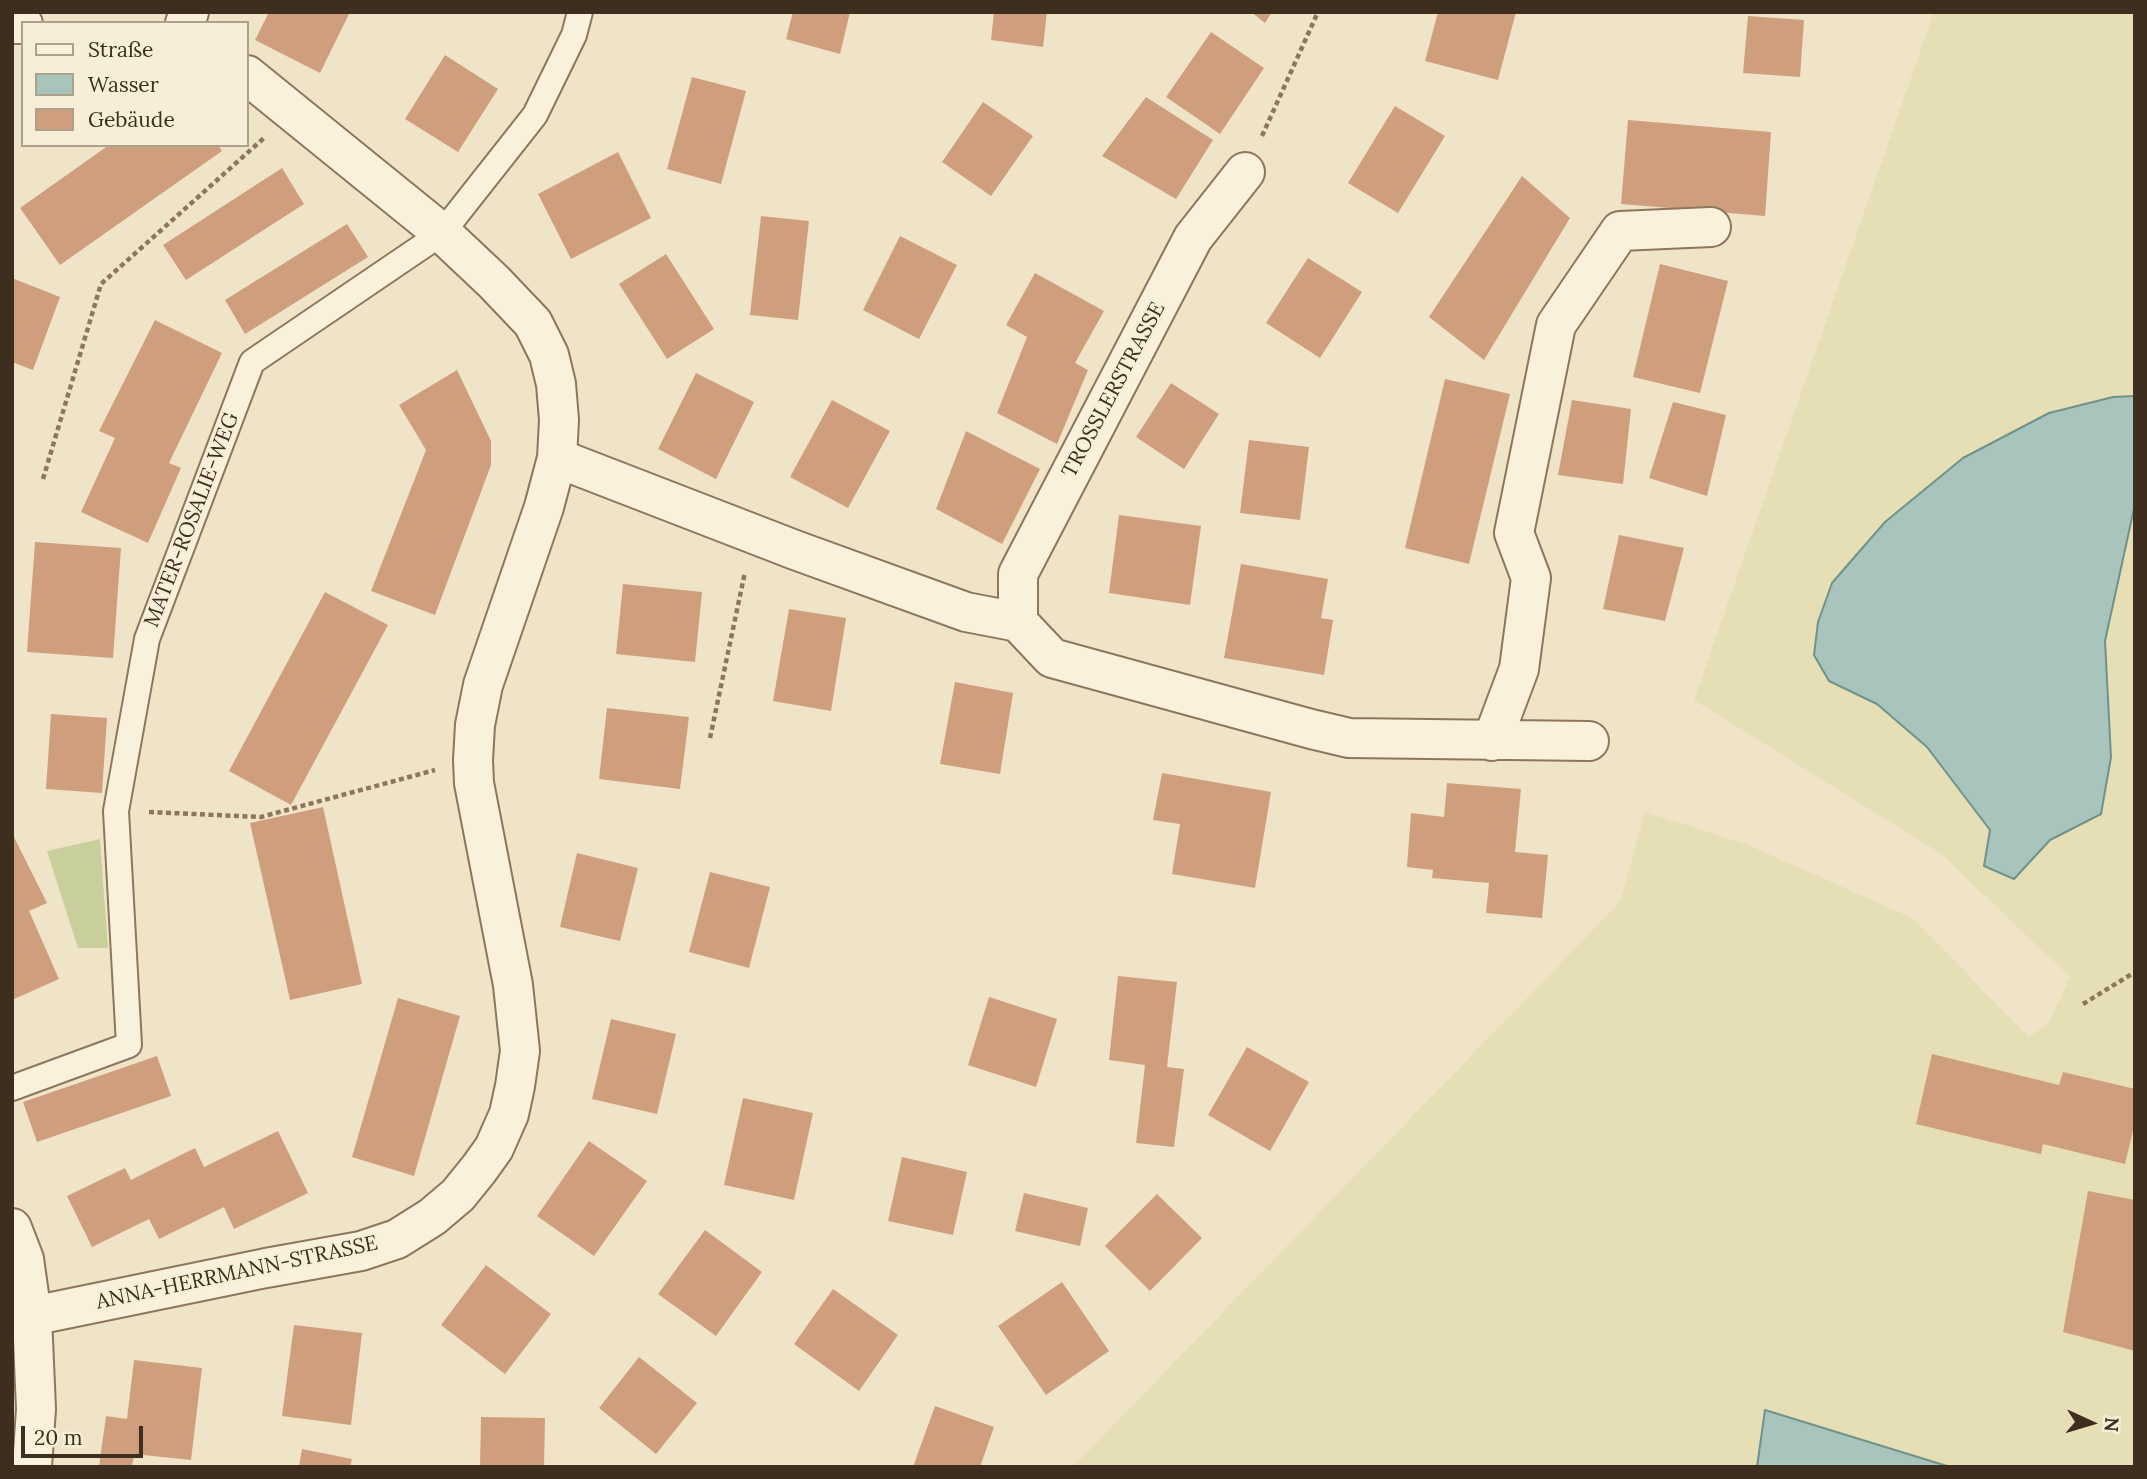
<!DOCTYPE html>
<html>
<head>
<meta charset="utf-8">
<style>
  body { margin:0 }
  #map { position:relative; width:2147px; height:1479px; overflow:hidden; background:#f0e4c8; font-family:Lora,serif }
  canvas { display:block }
  .frame { position:absolute; inset:0; border:14px solid #3d2e20; pointer-events:none }
  .legend { position:absolute; left:21px; top:21px; width:228px; height:126px; box-sizing:border-box; background:#f7eed8; border:2px solid #ada18e; margin:0; padding:9px 12px; list-style:none; font-size:21px; color:#3d2e20 }
  .legend li { display:flex; align-items:center; gap:14px; height:35px }
  .legend b { width:35px; border:2px solid #ada18e }
  .north { position:absolute; left:2056px; top:1388px; width:70px; height:70px; -webkit-text-stroke:5px #f7eed8; paint-order:stroke; rotate:94deg; font-size:19px; font-weight:700; line-height:28px; text-align:center; color:#3d2e20 }
  .north::after { content:''; display:block; margin:auto; width:24px; height:32px; background:#3d2e20; clip-path:polygon(50% 0,100% 100%,50% 72%,0 100%) }
  .scale { position:absolute; left:21px; top:1426px; width:122px; height:32px; box-sizing:border-box; border:4px solid #3d2e20; border-top:0; padding-left:9px; font-size:21px; line-height:24px; white-space:nowrap; color:#3d2e20; -webkit-text-stroke:5px #f7eed8; paint-order:stroke }
</style>
</head>
<body>
<div id="map">
<canvas width="2147" height="1479"></canvas>
<div class="frame"></div>
<ul class="legend">
<li><b style="height:9px;background:#faf1dc"></b>Straße</li>
<li><b style="height:19px;background:#a9c4bc"></b>Wasser</li>
<li><b style="height:19px;background:#cf9f7d"></b>Gebäude</li>
</ul>
<div class="north">N</div>
<div class="scale">20 m</div>
</div>
<script>
const c = document.querySelector('canvas').getContext('2d');
c.lineJoin = 'round';
function fillPath(path, color) {
  c.fillStyle = color;
  c.fill(path, 'evenodd');
}
function poly(rows) {
  const path = new Path2D();
  for (const r of rows) {
    path.moveTo(r[0], r[1]);
    for (let i = 2; i < r.length; i += 2) path.lineTo(r[i], r[i + 1]);
  }
  return path;
}
function strokePath(path, color, width, dash) {
  c.strokeStyle = color;
  c.lineWidth = width;
  c.lineCap = dash ? 'butt' : 'round';
  c.setLineDash(dash || []);
  c.stroke(path);
}
function drawText(font, color, halo, rows, align = 'center') {
  c.font = font + ' Lora,serif';
  c.lineWidth = 5;
  c.setLineDash([]);
  c.textBaseline = 'middle';
  c.strokeStyle = halo;
  c.fillStyle = color;
  for (const [text, x, y, turn = 0] of rows) {
    c.save();
    c.translate(x, y);
    c.rotate((+turn || 0) * Math.PI / 180);
    c.textAlign = isNaN(turn) ? turn : align;
    if (halo) c.strokeText(text, 0, 0);
    c.fillText(text, 0, 0);
    c.restore();
  }
}
const farmland = poly([
  [1934,12,2135,12,2135,1467,1073,1467,1620,902,1645,812,1746,844,1912,918,2029,1037,2049,1023,2070,977,1940,853,1694,700]
]);
const green = poly([
  [100,839,108,948,78,948,47,851]
]);
const water = poly([
  [2135,396,2135,504,2105,641,2111,757,2101,814,2050,840,2014,879,1984,866,1990,830,1927,747,1877,704,1829,681,1814,655,1818,622,1832,583,1885,522,1963,458,2049,413,2113,397,2135,396],
  [1765,1410,1947,1466,1948,1467,1757,1467,1765,1410]
]);
const building = poly([
  [269,12,350,12,320,73,255,40],
  [793,12,850,12,840,54,786,39],
  [994,12,1047,12,1043,47,991,40],
  [1251,12,1272,12,1265,23],
  [1438,12,1516,12,1498,80,1425,61],
  [1748,16,1804,20,1800,77,1743,73],
  [1211,32,1264,68,1220,134,1166,97],
  [445,55,498,89,458,152,405,119],
  [692,77,746,91,721,184,667,169],
  [1146,97,1213,140,1176,199,1102,156],
  [983,102,1033,136,991,196,942,162],
  [1395,106,1445,136,1398,213,1348,183],
  [1628,120,1771,132,1765,216,1621,204],
  [109,145,218,145,222,151,60,265,20,208],
  [618,152,651,218,571,259,538,194],
  [282,168,304,204,186,280,163,245],
  [1522,176,1570,218,1484,360,1429,317],
  [761,216,809,221,798,320,750,315],
  [347,224,368,257,245,334,225,300],
  [900,236,957,265,919,339,863,310],
  [666,254,714,329,667,359,619,284],
  [1308,258,1362,292,1320,358,1266,323],
  [1660,264,1728,281,1700,393,1633,377],
  [1035,273,1104,311,1075,363,1088,370,1057,444,997,413,1027,337,1006,325],
  [12,278,60,297,33,370,12,362],
  [155,320,222,353,169,463,181,468,148,543,81,512,115,438,99,431],
  [457,370,491,441,491,465,435,615,371,591,426,450,399,405],
  [696,373,754,402,716,479,658,449],
  [1445,379,1510,394,1469,564,1405,548],
  [1171,383,1219,414,1184,469,1136,437],
  [832,400,890,431,848,508,790,477],
  [1572,400,1631,409,1623,484,1558,475],
  [1673,402,1726,415,1707,496,1649,478],
  [966,431,1040,469,1002,544,936,509],
  [1249,440,1309,447,1300,520,1240,513],
  [1119,515,1201,526,1190,605,1109,593],
  [1619,535,1684,548,1665,621,1603,609],
  [35,542,121,548,113,658,27,652],
  [1241,564,1328,579,1321,618,1333,620,1324,675,1224,658],
  [623,584,702,592,695,662,616,654],
  [325,592,388,625,291,805,229,771],
  [789,609,846,618,831,711,773,701],
  [955,682,1013,693,1000,774,940,764],
  [607,708,689,717,680,789,599,779],
  [51,714,107,718,102,793,46,789],
  [1162,773,1271,792,1255,888,1172,874,1180,824,1153,820],
  [1447,783,1521,789,1515,852,1548,855,1542,918,1486,913,1489,883,1432,878,1433,870,1407,867,1411,813,1444,817],
  [323,807,362,984,290,1000,250,823],
  [12,833,47,903,29,911,59,979,12,1000],
  [577,853,638,868,620,941,560,927],
  [710,872,770,887,749,968,689,952],
  [1118,976,1177,982,1167,1067,1184,1069,1174,1147,1136,1143,1145,1065,1109,1060],
  [989,997,1057,1019,1036,1087,968,1065],
  [398,998,460,1016,414,1176,352,1157],
  [611,1019,676,1034,657,1114,592,1099],
  [1247,1047,1309,1082,1270,1151,1208,1115],
  [1932,1054,2059,1085,2063,1072,2135,1089,2135,1122,2125,1164,2043,1144,2041,1154,1916,1124],
  [157,1056,171,1096,37,1142,23,1102],
  [743,1098,813,1113,794,1200,724,1185],
  [278,1131,308,1193,234,1229,224,1207,159,1239,149,1219,92,1247,67,1196,125,1168,131,1180,195,1148,204,1167],
  [589,1141,647,1181,594,1256,537,1216],
  [902,1157,967,1172,953,1235,888,1221],
  [2088,1191,2135,1200,2135,1351,2063,1332],
  [1024,1193,1088,1208,1080,1246,1015,1231],
  [1157,1194,1202,1238,1150,1291,1105,1246],
  [705,1230,762,1272,716,1336,658,1294],
  [486,1265,551,1314,505,1374,441,1325],
  [1062,1282,1109,1351,1046,1395,998,1326],
  [833,1289,898,1335,859,1391,794,1344],
  [294,1325,362,1333,351,1425,282,1416],
  [639,1357,697,1403,656,1454,599,1408],
  [134,1360,202,1368,191,1460,134,1454,132,1467,99,1467,106,1416,127,1419],
  [935,1406,994,1427,980,1467,913,1467],
  [481,1417,545,1418,544,1467,480,1467],
  [302,1449,352,1459,350,1467,299,1467]
]);
const path = poly([
  [1262,136,1318,12],
  [43,479,101,284,264,138],
  [710,738,745,572],
  [149,812,261,817,435,770],
  [2083,1004,2135,972]
]);
const service = poly([
  [12,1088,129,1045,116,811,147,639,252,362,442,233,535,115,574,35,580,12]
]);
const minor = poly([
  [185,23,189,12],
  [12,24,23,24],
  [557,458,795,550,966,612,1018,622,1052,658,1311,729,1349,738,1589,741],
  [1018,622,1018,574,1193,238,1245,172],
  [1492,741,1519,669,1531,578,1514,533,1556,325,1620,231,1711,227],
  [12,1228,24,1259,32,1316,36,1409,32,1467],
  [32,1316,266,1268,361,1251,397,1239,432,1217,458,1195,479,1169,494,1148,509,1114,515,1086,520,1051,513,985,474,783,473,760,475,725,483,685,544,507,557,458,559,420,556,384,549,355,533,323,494,282,442,233,247,75]
]);
const streetNames = [
  ["TROSSLERSTRASSE",1114,390,-62],
  ["MATER-ROSALIE-WEG",192,520,-69],
  ["ANNA-HERRMANN-STRASSE",237,1273,-12]
];
fillPath(farmland, '#e6deb5');
fillPath(green, '#c9cf9b');
fillPath(water, '#a9c4bc');
strokePath(water, '#6f938a', 2);
fillPath(building, '#cf9f7d');
strokePath(service, '#8d765c', 28);
strokePath(minor, '#8d765c', 42);
strokePath(path, '#8d765c', 4.5, [5, 3.5]);
strokePath(service, '#faf1dc', 24);
strokePath(minor, '#faf1dc', 38);
drawText('21px', '#3d2e20', '#f7eed8', streetNames);
</script>
</body>
</html>
